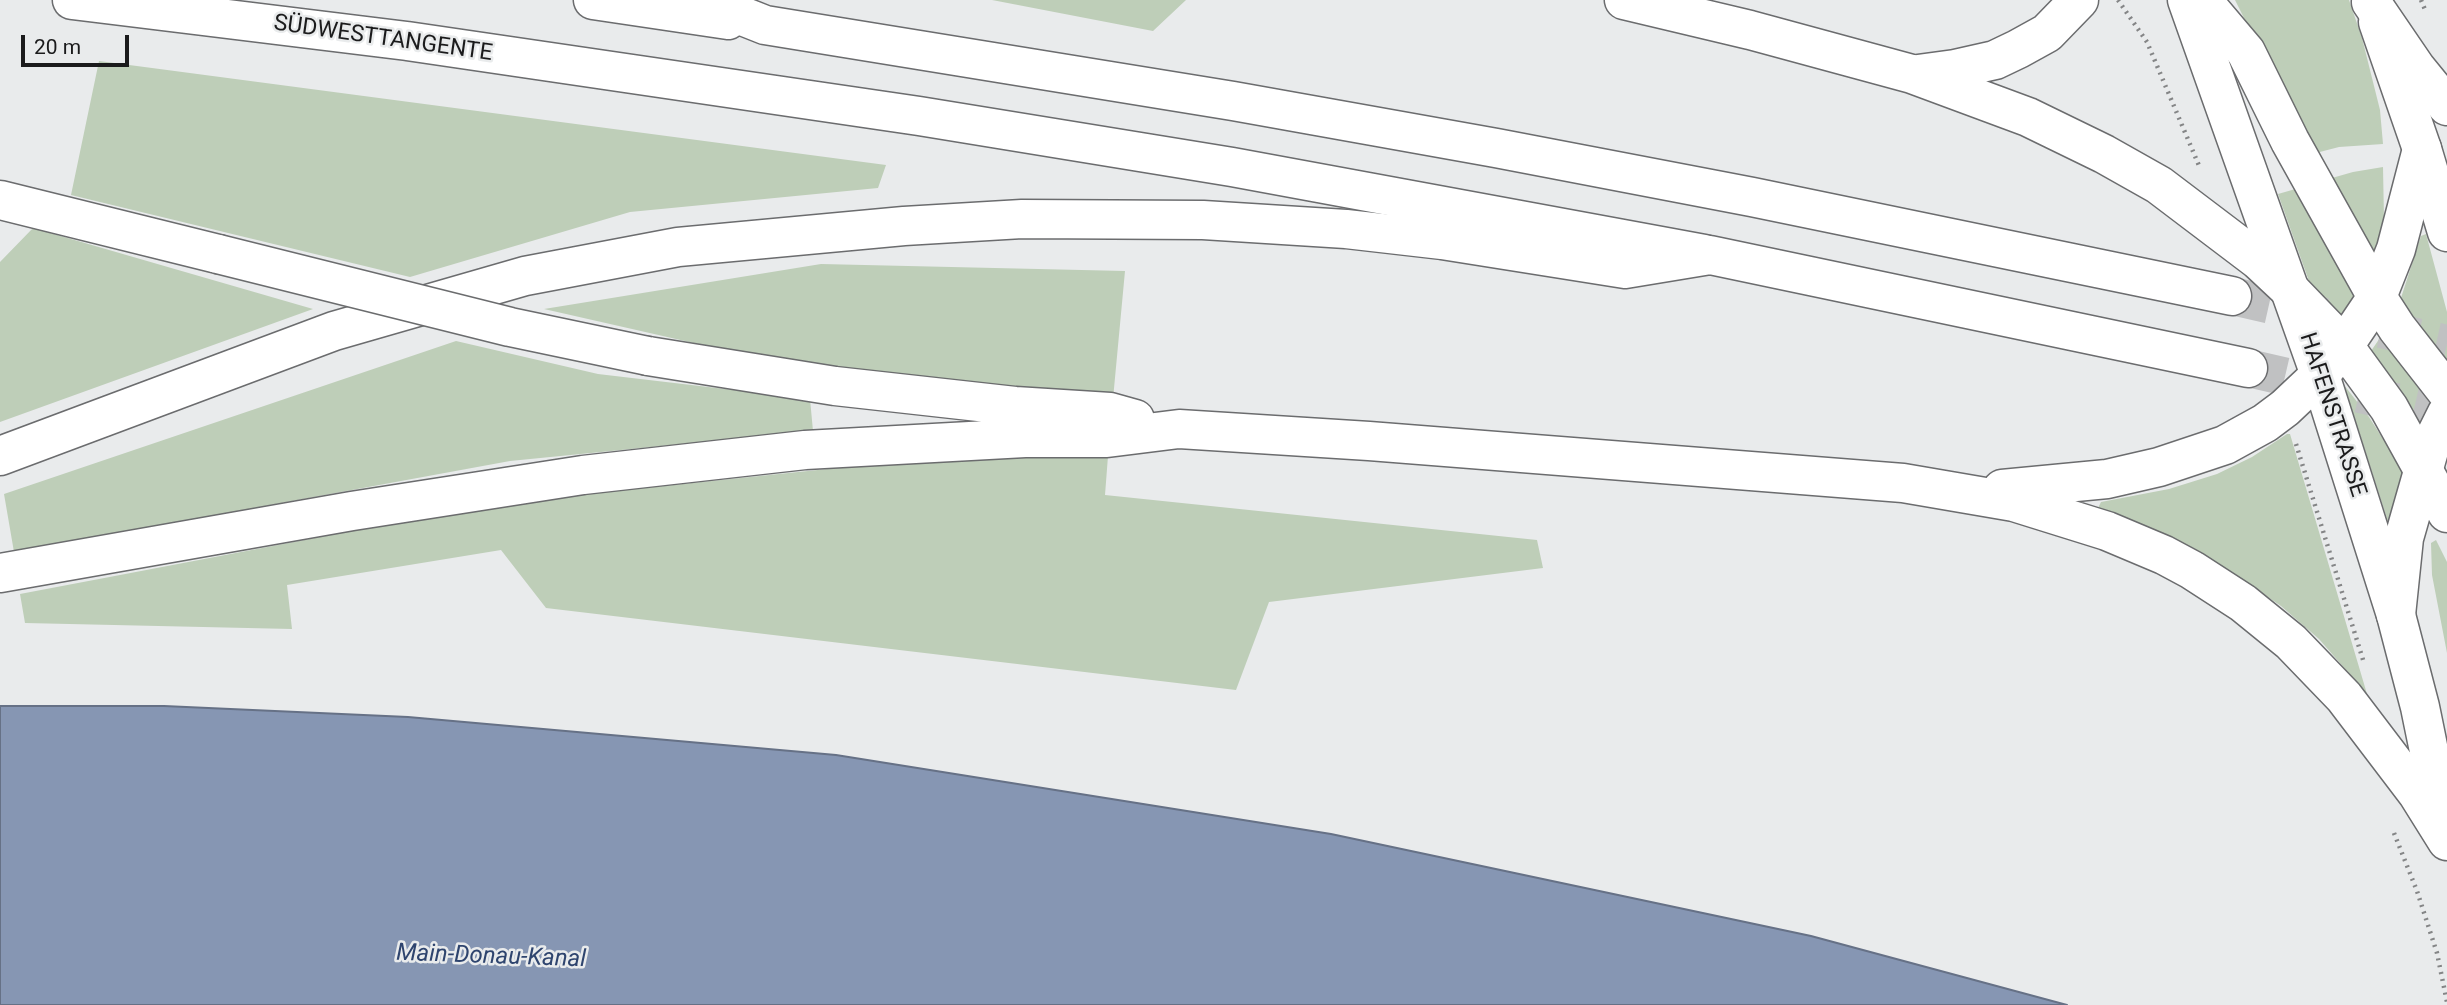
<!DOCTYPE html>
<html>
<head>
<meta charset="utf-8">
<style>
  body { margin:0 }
  #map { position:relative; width:2447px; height:1005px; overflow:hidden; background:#e9ebec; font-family:Roboto,sans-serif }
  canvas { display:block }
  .scale { position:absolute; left:21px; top:35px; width:108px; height:32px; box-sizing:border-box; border:4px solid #1b1b1c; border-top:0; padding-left:9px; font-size:21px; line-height:24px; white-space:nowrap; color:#1b1b1c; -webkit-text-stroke:5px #e9ebec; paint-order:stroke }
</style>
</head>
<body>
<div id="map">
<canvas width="2447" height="1005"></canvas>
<div class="scale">20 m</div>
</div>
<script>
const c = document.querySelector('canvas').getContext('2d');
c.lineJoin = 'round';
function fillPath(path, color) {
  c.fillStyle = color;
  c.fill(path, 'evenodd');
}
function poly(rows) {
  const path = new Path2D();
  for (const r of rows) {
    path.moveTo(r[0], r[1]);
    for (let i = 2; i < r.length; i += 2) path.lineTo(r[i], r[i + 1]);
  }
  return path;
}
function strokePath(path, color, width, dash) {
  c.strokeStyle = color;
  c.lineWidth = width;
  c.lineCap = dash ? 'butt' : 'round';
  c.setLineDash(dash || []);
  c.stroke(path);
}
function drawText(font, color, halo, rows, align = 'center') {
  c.font = font + ' Roboto,sans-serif';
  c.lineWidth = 5;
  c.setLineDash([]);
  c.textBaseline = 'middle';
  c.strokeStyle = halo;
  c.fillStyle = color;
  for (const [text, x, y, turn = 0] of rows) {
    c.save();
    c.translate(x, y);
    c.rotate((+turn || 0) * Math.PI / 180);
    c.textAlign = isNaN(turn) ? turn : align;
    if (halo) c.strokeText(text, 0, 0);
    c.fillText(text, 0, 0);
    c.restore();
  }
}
const green = poly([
  [992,0,1186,0,1153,31],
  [2235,0,2349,0,2362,38,2380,110,2383,144,2339,147,2312,154],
  [99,61,886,165,878,188,630,212,410,277,71,195],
  [2383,167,2384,220,2373,256,2325,180,2353,172],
  [2299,188,2357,293,2344,318,2310,284,2278,194],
  [33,228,313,309,0,422,0,262],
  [2426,234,2447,312,2447,376,2400,301,2421,236],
  [821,264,1125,271,1113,399,817,371,544,309],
  [2384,332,2432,400,2421,420,2371,351],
  [456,341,598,374,810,399,813,431,510,461,14,552,4,494],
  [2344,385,2369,417,2399,464,2403,474,2391,531],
  [2287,434,2290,434,2367,694,2319,639,2281,606,2231,572,2178,542,2098,508,2101,502,2169,489,2217,474,2252,457],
  [1108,456,1105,495,1537,540,1543,568,1269,602,1236,690,546,608,501,550,287,585,292,629,25,623,20,594,499,503,914,460],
  [2436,540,2447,562,2447,653,2432,575,2431,543]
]);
const water = poly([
  [0,706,164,706,408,717,836,755,1331,834,1811,936,2067,1005,0,1005,0,706]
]);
const trunkTunnel = poly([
  [2232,296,2325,317],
  [2381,329,2447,344]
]);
const motorwayTunnel = poly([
  [2248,368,2447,414]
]);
const path = poly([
  [2118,0,2147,42,2200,168],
  [2421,0,2426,12],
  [2296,444,2364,663],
  [2394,833,2417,891,2437,953,2447,1002]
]);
const secondary = poly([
  [2187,0,2320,375,2396,615,2420,707,2447,839],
  [2378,22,2422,149,2447,232]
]);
const trunk = poly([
  [72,0,407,41,919,116,1232,167,1704,254],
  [593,0,728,20],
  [702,0,765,25,1233,101,1496,148,1752,197,2232,296],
  [1624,0,1750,30,1912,74,2028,117,2104,154,2159,185,2258,260,2290,290,2344,346,2389,408,2447,513],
  [1918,74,1955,69,1995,60,2018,49,2047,33,2079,0],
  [0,200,218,254],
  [648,356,835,386,1015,406,1110,412,1135,419],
  [2002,489,2107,479,2159,467,2225,445,2265,423,2285,408,2320,375,2344,346,2377,297,2396,249,2422,149],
  [0,573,352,511,583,475,805,450,1025,438,1107,438,1179,429,1369,441,1903,483,2014,502,2107,531,2164,555,2192,570,2243,603,2291,642,2344,697,2417,793,2447,841]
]);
const motorway = poly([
  [2202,0,2246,52,2290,141,2377,297,2397,328,2447,392],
  [2371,2,2416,68,2447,106],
  [0,456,334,331,525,276,678,247,904,226,1022,219,1203,220,1346,229,1442,240,1625,269,1710,255,2248,368],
  [2396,615,2404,538,2430,447,2447,413]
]);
const trunkBridge = poly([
  [218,254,510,327,648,356]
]);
const streetNames = [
  ["SÜDWESTTANGENTE",383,39,8],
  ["HAFENSTRASSE",2332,415,72]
];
const waterNames = [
  ["Main-Donau-Kanal",491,957,2]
];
fillPath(green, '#beceb8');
fillPath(water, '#8696b3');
strokePath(water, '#667186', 2);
strokePath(trunkTunnel, '#c0c1c2', 38, [38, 19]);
strokePath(motorwayTunnel, '#c0c1c2', 38, [38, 19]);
strokePath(secondary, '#6b6c6e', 41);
strokePath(trunk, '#6b6c6e', 41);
strokePath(motorway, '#6b6c6e', 41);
strokePath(path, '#848586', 4.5, [2, 5]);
strokePath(secondary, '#fff', 38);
strokePath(trunk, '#fff', 38);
strokePath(motorway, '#fff', 38);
strokePath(trunkBridge, '#6b6c6e', 41, []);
strokePath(trunkBridge, '#fff', 38);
drawText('23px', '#1b1b1c', '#e9ebec', streetNames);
drawText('italic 24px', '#2e446e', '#e9ebec', waterNames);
</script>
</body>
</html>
